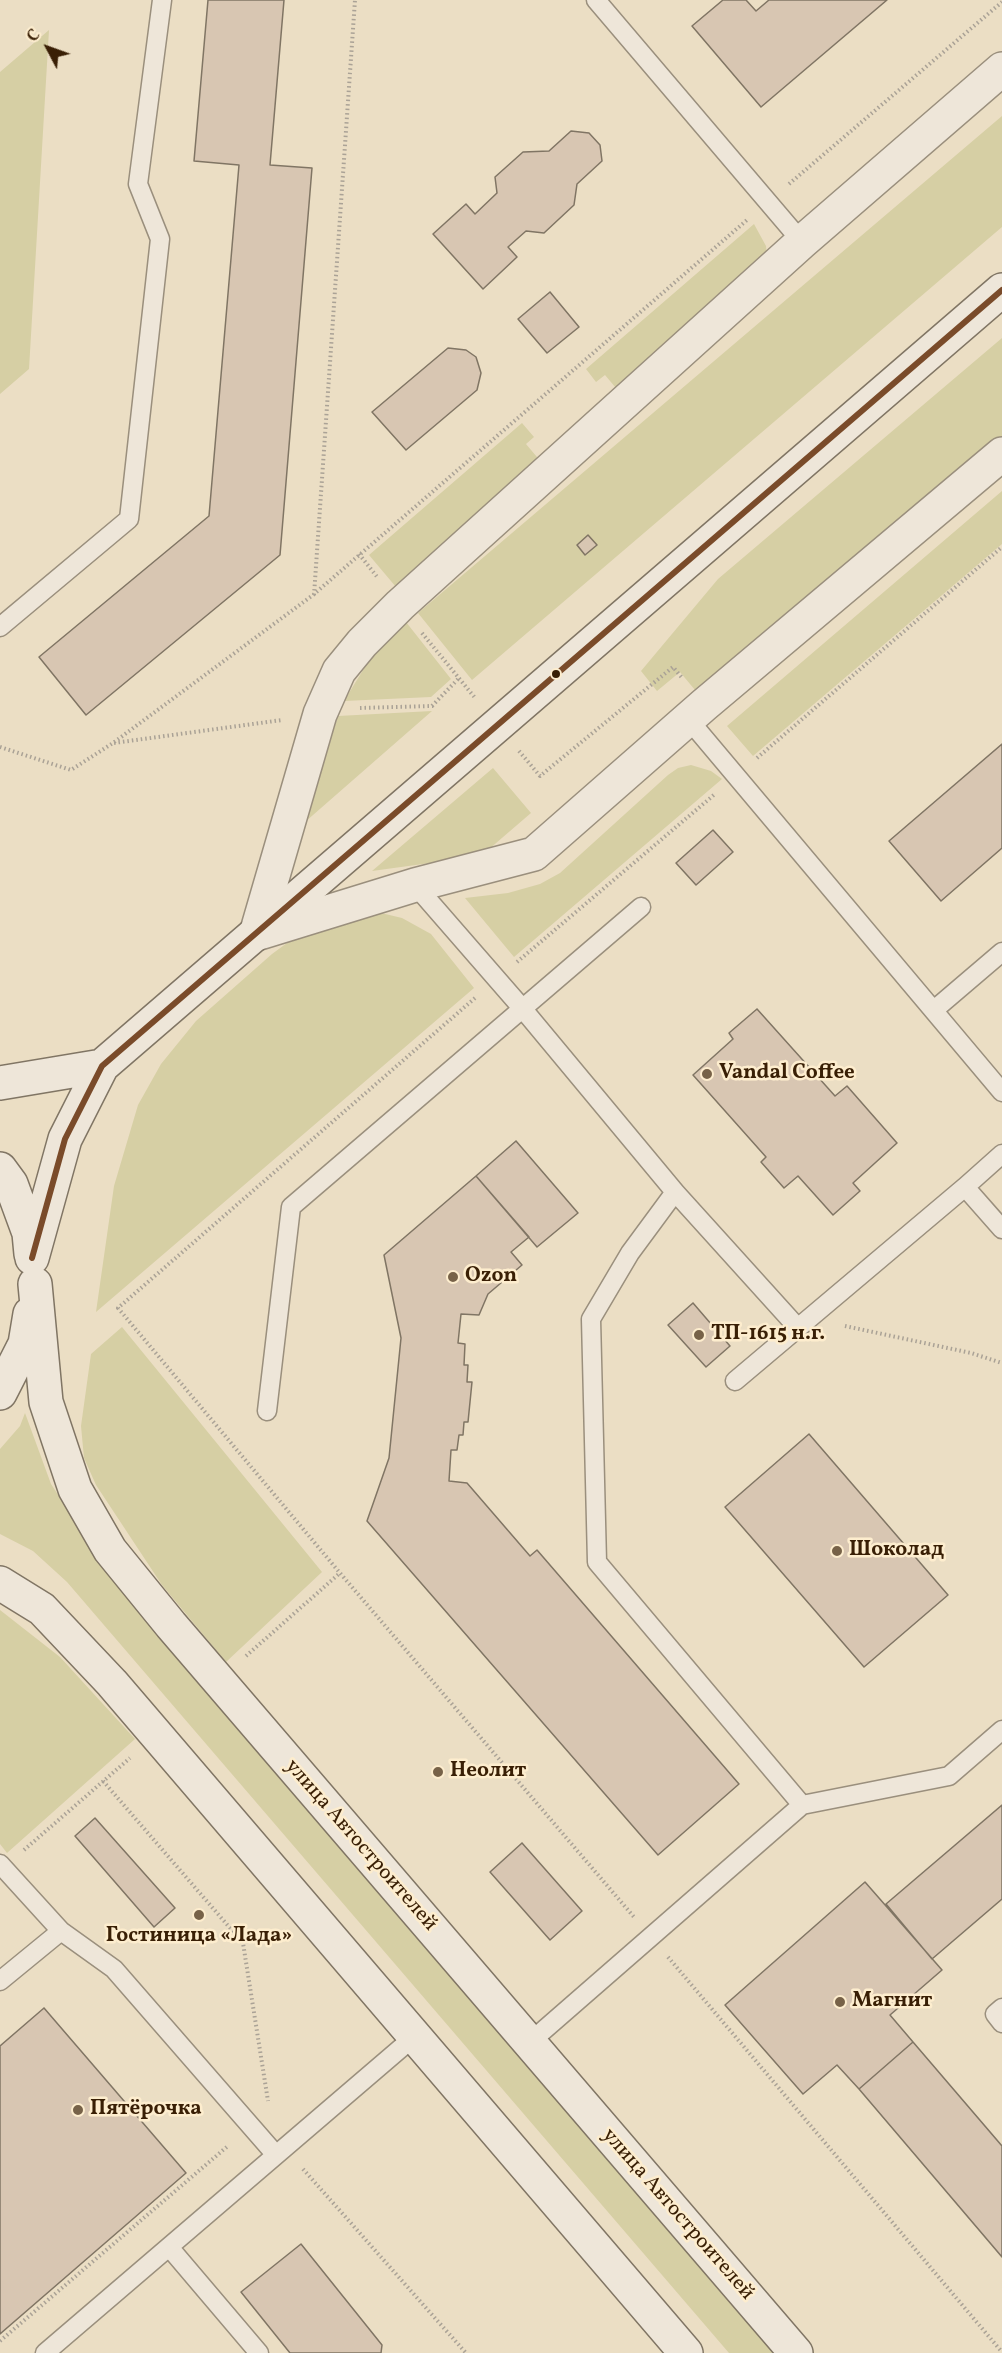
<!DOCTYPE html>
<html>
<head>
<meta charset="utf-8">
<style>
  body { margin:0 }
  #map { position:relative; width:1002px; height:2353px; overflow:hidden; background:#ebdec4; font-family:Vollkorn,serif }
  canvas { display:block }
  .north { position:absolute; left:18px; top:18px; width:60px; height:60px; -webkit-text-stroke:4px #fdedce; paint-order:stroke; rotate:311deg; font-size:16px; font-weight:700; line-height:24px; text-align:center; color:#391f05 }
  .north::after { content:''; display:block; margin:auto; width:21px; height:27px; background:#391f05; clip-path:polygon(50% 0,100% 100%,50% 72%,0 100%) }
</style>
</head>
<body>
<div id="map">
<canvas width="1002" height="2353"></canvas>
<div class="north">С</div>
</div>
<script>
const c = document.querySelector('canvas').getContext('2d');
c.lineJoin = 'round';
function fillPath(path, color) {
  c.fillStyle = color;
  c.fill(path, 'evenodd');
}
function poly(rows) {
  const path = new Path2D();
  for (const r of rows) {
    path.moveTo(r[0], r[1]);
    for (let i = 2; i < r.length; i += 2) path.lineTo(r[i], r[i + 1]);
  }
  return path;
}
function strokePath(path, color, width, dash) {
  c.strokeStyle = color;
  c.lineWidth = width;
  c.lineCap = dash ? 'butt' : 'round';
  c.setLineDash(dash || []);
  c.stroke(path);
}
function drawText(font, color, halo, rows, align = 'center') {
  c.font = font + ' Vollkorn,serif';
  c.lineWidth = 5;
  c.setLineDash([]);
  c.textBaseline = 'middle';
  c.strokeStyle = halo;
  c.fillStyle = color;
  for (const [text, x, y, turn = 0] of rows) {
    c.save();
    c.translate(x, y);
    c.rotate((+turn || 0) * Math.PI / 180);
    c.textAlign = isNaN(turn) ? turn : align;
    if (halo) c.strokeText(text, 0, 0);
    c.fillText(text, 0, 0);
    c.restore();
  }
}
const green = poly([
  [49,30,29,369,0,394,0,72],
  [1002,116,1002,227,472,680,418,613],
  [754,224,766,246,767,256,621,394,605,375,596,382,586,369],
  [1002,338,1002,437,700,696,680,672,657,691,641,671,718,579],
  [522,423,534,437,526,444,542,463,396,587,369,555],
  [1002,491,1002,544,753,756,727,726],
  [406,622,451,679,431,697,344,701,368,662],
  [432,711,305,822,338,716],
  [691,765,711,771,722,779,514,957,465,898,508,893,540,884,560,873,668,775,678,768],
  [493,768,531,813,481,856,372,871],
  [381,913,402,918,431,934,474,988,96,1312,114,1186,138,1105,161,1064,196,1021,272,954,302,932,345,917],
  [122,1327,322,1572,226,1662,162,1585,96,1485,84,1458,81,1426,91,1354],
  [25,1413,51,1484,96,1552,783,2353,729,2353,67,1582,33,1551,0,1534,0,1449,20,1426],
  [0,1610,60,1657,135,1739,7,1853,0,1844]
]);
const building = poly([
  [208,0,284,0,270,165,312,168,280,555,86,715,39,657,209,516,239,165,194,161,208,0],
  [723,0,746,0,756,11,769,0,887,0,761,107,692,26,723,0],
  [571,131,589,133,600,145,602,161,577,184,574,205,544,233,526,231,508,247,517,257,483,289,433,234,466,204,475,214,497,193,495,177,523,152,549,151,571,131],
  [550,292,579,327,547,353,518,319,550,292],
  [448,348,466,350,476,357,481,373,477,390,406,450,372,412,448,348],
  [588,535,597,545,585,555,577,545,588,535],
  [1002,744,1002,848,941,901,889,841,1002,744],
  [713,830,733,852,696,885,676,863,713,830],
  [757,1009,835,1096,847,1086,897,1143,853,1183,860,1191,833,1215,798,1176,784,1188,761,1162,766,1157,693,1075,733,1039,729,1033,757,1009],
  [516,1141,578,1213,537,1247,476,1176,516,1141],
  [476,1176,529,1237,511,1252,522,1265,488,1294,479,1315,461,1314,458,1343,465,1344,464,1365,468,1365,467,1382,472,1382,468,1422,464,1422,463,1435,459,1435,457,1450,451,1450,449,1481,467,1483,530,1556,537,1550,739,1784,658,1855,367,1521,389,1458,401,1338,384,1255,476,1176],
  [693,1303,730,1346,706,1367,668,1325,693,1303],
  [809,1434,948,1595,864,1667,725,1507,809,1434],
  [1002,1805,1002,1899,932,1959,886,1904,1002,1805],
  [95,1818,175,1908,154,1927,75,1836,95,1818],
  [522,1843,582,1911,550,1940,490,1872,522,1843],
  [865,1882,942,1970,890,2015,913,2042,859,2089,837,2065,803,2094,725,2005,865,1882],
  [44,2008,186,2173,0,2334,0,2046,44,2008],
  [913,2042,1002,2146,1002,2257,859,2089,913,2042],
  [301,2244,382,2345,381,2353,290,2353,241,2292,301,2244]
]);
const path = poly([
  [789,184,1002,2],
  [359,554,378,578],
  [314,595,355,0],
  [422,633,476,699],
  [360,708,432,706,459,678],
  [114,743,282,720],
  [0,747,71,770,113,743,313,595,747,220],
  [519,751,540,776,673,667,683,679],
  [757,758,1002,547],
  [517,962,715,794],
  [475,998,118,1308,340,1573,634,1917],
  [845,1326,971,1353,1002,1363],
  [246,1656,340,1573],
  [103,1781,243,1943,268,2101],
  [24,1850,130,1758],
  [668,1957,1002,2352],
  [303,2169,466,2353],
  [0,2341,229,2145]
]);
const lane = poly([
  [596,0,802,242],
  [0,627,129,519,160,239,138,184,162,0],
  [689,720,1002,1092],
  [415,885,522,1008,675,1192,630,1253,591,1319,597,1562,802,1805],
  [934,1010,1002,952],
  [1002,1154,965,1187,1002,1229],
  [675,1192,798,1328],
  [735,1381,965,1187],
  [267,1411,291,1207,641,907],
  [0,1864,61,1931],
  [0,1981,61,1931,114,1969,276,2155],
  [1002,2008,995,2014,1002,2023],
  [529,2043,802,1805,949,1776,1002,1730],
  [169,2247,259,2353],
  [45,2353,415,2036]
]);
const street = poly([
  [256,934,320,714,339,671,362,643,400,605,802,242,1002,69],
  [256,934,415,885,534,854,704,705,1002,454]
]);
const secondary = poly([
  [0,1083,102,1066],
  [0,1169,11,1184,29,1233,31,1254],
  [32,1258,65,1139,102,1066,1002,290],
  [35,1284,46,1402,75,1489,110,1550,171,1625,796,2353],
  [0,1393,25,1344,30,1314],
  [0,1583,42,1609,112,1683,686,2353]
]);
const bus1 = poly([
  [32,1258,65,1139,102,1066,1002,290]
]);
const markers = [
  [556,674,5,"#391f05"],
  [707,1074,6,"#776248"],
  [453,1277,6,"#776248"],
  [699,1335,6,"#776248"],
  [837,1551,6,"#776248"],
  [438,1772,6,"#776248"],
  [199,1915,6,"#776248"],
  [840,2002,6,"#776248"],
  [78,2110,6,"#776248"]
];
const poiNames = [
  ["Vandal Coffee",719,1074],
  ["Ozon",465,1277],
  ["ТП-1615 н.г.",711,1335],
  ["Шоколад",849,1551],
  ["Неолит",450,1772],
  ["Гостиница «Лада»",199,1937,"center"],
  ["Магнит",852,2002],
  ["Пятёрочка",90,2110]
];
const streetNames = [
  ["улица Автостроителей",360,1846,49],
  ["улица Автостроителей",677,2215,49]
];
fillPath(green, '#d6cfa4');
fillPath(building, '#d8c6b2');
strokePath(building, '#807564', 1.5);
strokePath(lane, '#9a8f7d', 21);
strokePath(street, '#9a8f7d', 36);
strokePath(secondary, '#807564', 36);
strokePath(path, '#aaa296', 4, [1.5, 3]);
strokePath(lane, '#eee6d9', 18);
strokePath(street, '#eee6d9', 33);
strokePath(secondary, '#eee6d9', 33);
strokePath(bus1, '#7a4b2a', 6);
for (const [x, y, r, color] of markers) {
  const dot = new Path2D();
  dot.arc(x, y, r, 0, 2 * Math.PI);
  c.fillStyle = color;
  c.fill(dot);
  strokePath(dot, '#fdedce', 2);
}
drawText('bold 21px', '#391f05', '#fdedce', poiNames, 'left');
drawText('21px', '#391f05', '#fdedce', streetNames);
</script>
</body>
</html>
